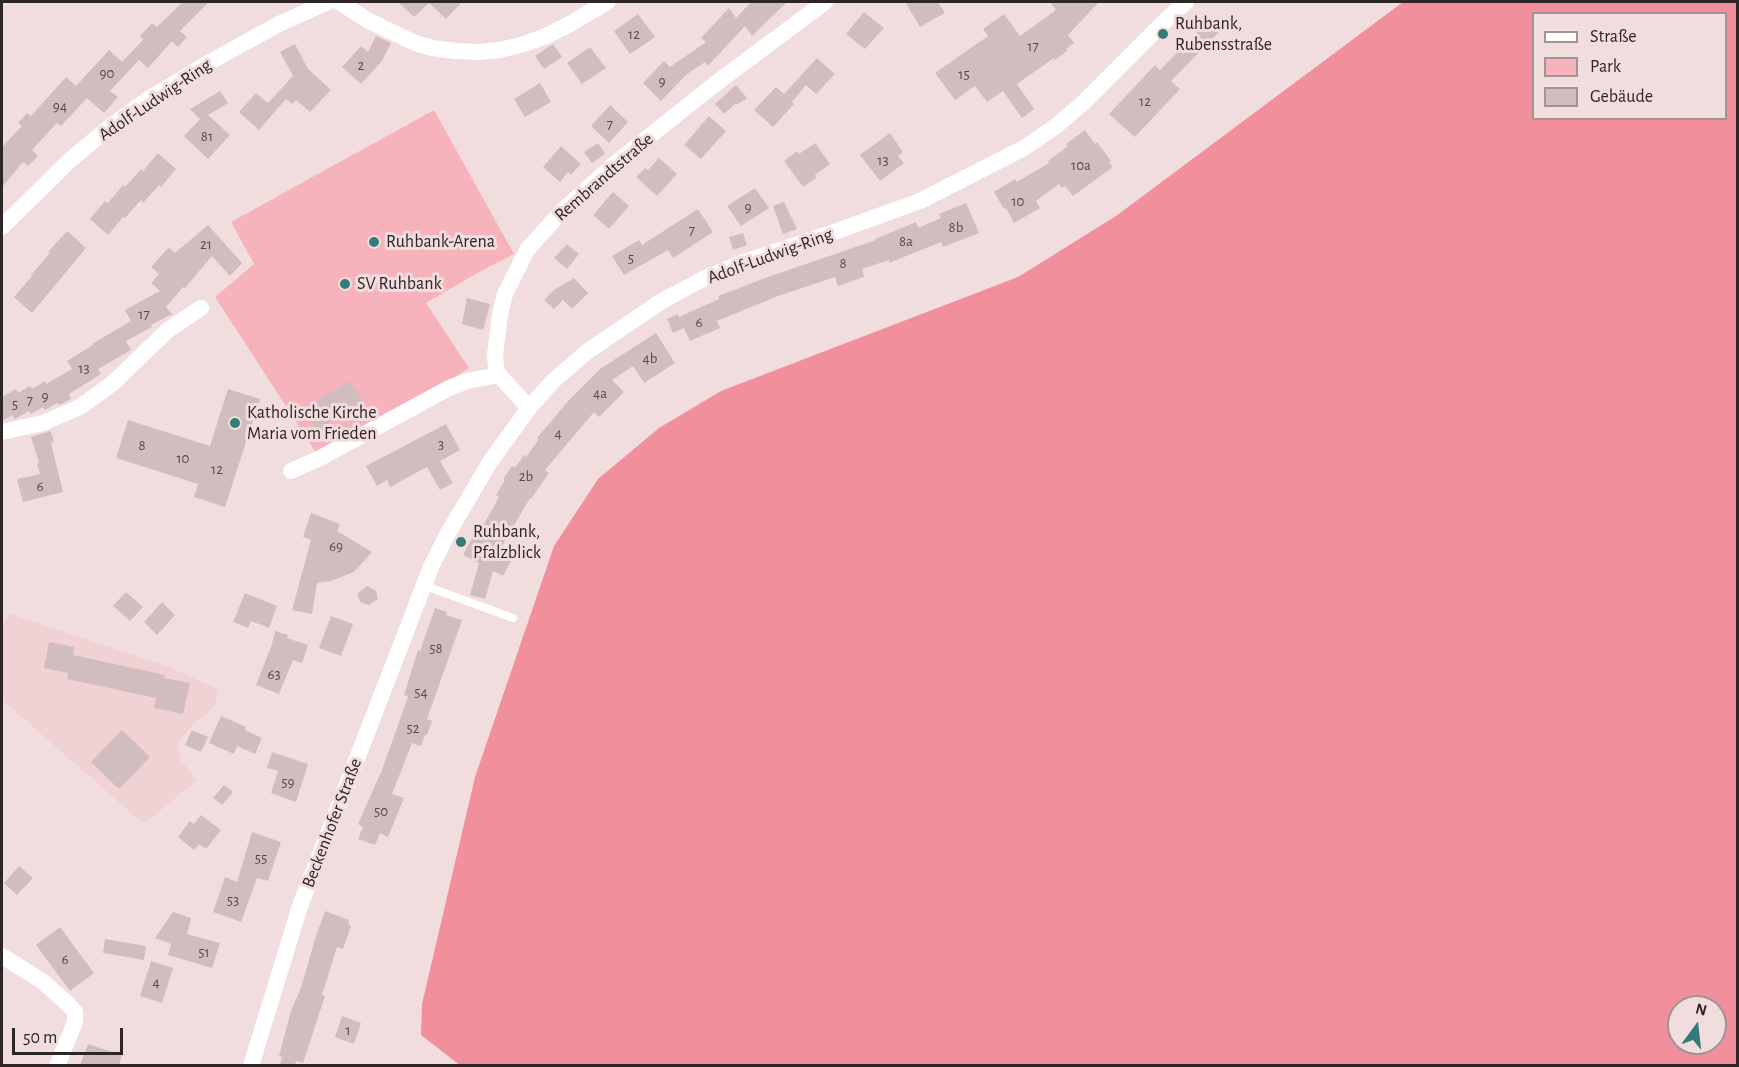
<!DOCTYPE html>
<html>
<head>
<meta charset="utf-8">
<style>
  body { margin:0 }
  #map { position:relative; width:1739px; height:1067px; overflow:hidden; background:#f2ddde; font-family:"Alegreya Sans",sans-serif }
  canvas { display:block }
  .frame { position:absolute; inset:0; border:3px solid #2d2526; pointer-events:none }
  .legend { position:absolute; left:1532px; top:12px; width:195px; height:108px; box-sizing:border-box; background:#f2ddde; border:2px solid #a39394; margin:0; padding:8px 10px; list-style:none; font-size:18px; color:#2d2526 }
  .legend li { display:flex; align-items:center; gap:12px; height:30px }
  .legend b { width:30px; border:2px solid #a39394 }
  .north { position:absolute; left:1667px; top:995px; width:60px; height:60px; box-sizing:border-box; background:#f2ddde; border:2px solid #a39394; border-radius:50%; rotate:15deg; font-size:16px; font-weight:700; line-height:24px; text-align:center; color:#2d2526 }
  .north::after { content:''; display:block; margin:auto; width:21px; height:27px; background:#337c79; clip-path:polygon(50% 0,100% 100%,50% 72%,0 100%) }
  .scale { position:absolute; left:12px; top:1028px; width:111px; height:27px; box-sizing:border-box; border:3px solid #2d2526; border-top:0; padding-left:8px; font-size:18px; line-height:21px; white-space:nowrap; color:#2d2526; -webkit-text-stroke:4px #f2ddde; paint-order:stroke }
</style>
</head>
<body>
<div id="map">
<canvas width="1739" height="1067"></canvas>
<div class="frame"></div>
<ul class="legend">
<li><b style="height:8px;background:#fff"></b>Straße</li>
<li><b style="height:16px;background:#f7b3bb"></b>Park</li>
<li><b style="height:16px;background:#d2bdbe"></b>Gebäude</li>
</ul>
<div class="north">N</div>
<div class="scale">50 m</div>
</div>
<script>
const c = document.querySelector('canvas').getContext('2d');
c.lineJoin = 'round';
function fillPath(path, color) {
  c.fillStyle = color;
  c.fill(path, 'evenodd');
}
function poly(rows) {
  const path = new Path2D();
  for (const r of rows) {
    path.moveTo(r[0], r[1]);
    for (let i = 2; i < r.length; i += 2) path.lineTo(r[i], r[i + 1]);
  }
  return path;
}
function strokePath(path, color, width, dash) {
  c.strokeStyle = color;
  c.lineWidth = width;
  c.lineCap = dash ? 'butt' : 'round';
  c.setLineDash(dash || []);
  c.stroke(path);
}
function drawText(font, color, halo, rows, align = 'center') {
  c.font = font + ' "Alegreya Sans",sans-serif';
  c.lineWidth = 6;
  c.setLineDash([]);
  c.textBaseline = 'middle';
  c.strokeStyle = halo;
  c.fillStyle = color;
  for (const [text, x, y, turn = 0] of rows) {
    c.save();
    c.translate(x, y);
    c.rotate((+turn || 0) * Math.PI / 180);
    c.textAlign = isNaN(turn) ? turn : align;
    if (halo) c.strokeText(text, 0, 0);
    c.fillText(text, 0, 0);
    c.restore();
  }
}
const built = poly([
  [11,614,167,666,218,689,215,705,191,727,177,743,181,761,197,780,144,824,2,700,2,625]
]);
const green = poly([
  [434,110,514,254,479,272,426,303,469,368,439,388,317,454,215,297,254,264,231,222]
]);
const forest = poly([
  [1403,2,1737,2,1737,1065,461,1066,421,1035,422,1004,475,777,554,546,598,479,659,428,721,391,1018,277,1116,216],
  [1534,14,1726,14,1726,118,1534,118],
  [1679,1007,1715,1007,1715,1043,1679,1043]
]);
const building = poly([
  [183,2,209,2,180,31,187,37,178,47,172,41,148,68,139,60,110,91,118,97,104,113,87,98,61,126,57,123,32,150,38,156,28,166,23,162,2,187,2,147,22,126,18,123,27,113,31,116,66,77,76,86,109,50,122,62,143,40,140,36,152,23,157,27],
  [398,2,462,2,446,19,429,3,414,17],
  [751,2,787,2,752,36,745,26,708,66,705,62,686,75,661,101,643,83,664,61,670,67,706,42,701,38,729,8,736,18],
  [905,2,938,2,945,13,920,27],
  [1050,2,1099,2,1068,35,1074,43,1066,49,1067,51,1055,60,1054,58,1017,84,1034,109,1022,118,1003,91,987,102,975,86,955,100,935,73,988,36,983,29,1004,14,1020,36,1056,10],
  [864,12,884,28,865,49,846,34],
  [638,14,655,37,630,54,614,31],
  [1208,21,1219,32,1171,81,1180,89,1135,137,1109,114,1155,65,1160,70],
  [376,36,391,43,382,61,361,84,342,67,361,46,368,52],
  [295,44,308,69,331,90,310,112,296,100,292,104,286,99,259,130,239,112,256,93,268,103,293,76,280,52],
  [553,44,562,57,544,69,535,56],
  [590,47,606,68,582,84,567,63],
  [817,58,835,74,816,94,806,85,792,102,794,104,773,127,754,110,776,87,784,94],
  [540,83,551,102,525,117,514,99],
  [736,85,747,98,737,105,736,103,724,114,715,104],
  [220,91,228,103,208,115,230,135,208,159,184,136,200,119,190,109],
  [610,105,628,122,609,143,591,126],
  [709,116,726,131,701,159,684,145],
  [1085,130,1095,144,1097,142,1111,161,1109,162,1113,167,1073,196,1065,186,1062,188,1059,184,1036,201,1040,208,1014,223,1006,208,1004,209,994,192,1015,179,1017,182,1049,163,1048,161,1068,146,1066,144],
  [890,133,903,152,898,156,904,163,880,181,860,155],
  [598,143,605,154,592,163,584,152],
  [815,143,830,164,815,175,816,178,803,187,784,161,797,151,799,154],
  [561,146,581,164,571,175,568,172,560,182,543,167],
  [158,153,176,169,161,187,159,185,143,203,141,200,125,218,123,217,108,235,90,219,105,201,108,203,123,185,125,187,141,169,143,171],
  [659,158,677,174,657,196,636,177,645,168,648,170],
  [755,188,769,208,741,226,727,206],
  [613,192,629,206,609,229,593,215],
  [784,202,797,229,783,234,773,206],
  [966,203,979,233,943,247,941,242,889,263,889,260,862,269,864,277,838,286,835,277,778,296,717,321,720,328,690,341,684,328,673,333,667,319,678,314,679,317,719,299,718,296,768,277,876,240,875,239,916,222,918,228,941,218,939,214],
  [698,209,713,232,673,258,668,250,624,275,612,256,639,240,642,245],
  [208,225,242,263,230,276,212,256,185,288,183,287,166,307,172,314,151,325,152,327,126,341,131,350,98,369,101,374,69,394,71,399,59,405,57,403,45,410,43,407,31,414,29,411,17,418,14,419,13,415,2,421,2,397,16,389,18,393,30,386,32,389,45,381,46,384,72,369,67,361,93,345,92,344,131,321,125,310,160,291,151,283,159,274,151,267,169,247,175,253],
  [67,231,86,248,32,313,14,297,32,276,31,275,50,253,48,252],
  [743,233,747,245,733,250,729,237],
  [567,244,579,254,567,269,554,258],
  [574,278,588,293,572,309,563,300,554,309,544,300,554,290],
  [467,298,490,304,483,330,462,324],
  [656,333,675,363,644,383,633,366,612,380,624,392,599,417,594,412,545,470,549,473,531,499,530,498,501,548,514,555,503,576,493,571,485,599,470,595,479,563,463,555,475,533,478,535,499,497,496,495,505,480,503,479,512,466,515,468,524,455,526,457,539,439,537,438,570,399,600,369],
  [350,381,363,402,317,430,304,408],
  [228,389,260,399,225,507,194,497,198,484,116,458,128,420,210,446],
  [446,424,460,450,440,461,453,483,440,490,427,467,390,487,387,480,377,486,366,466],
  [51,431,54,442,51,443,63,492,23,502,17,479,40,474,37,463,39,463,31,437],
  [311,513,340,524,337,531,372,552,354,572,331,581,317,583,312,614,292,610,311,540,303,537],
  [367,586,376,591,378,599,369,605,361,603,357,594],
  [126,592,143,607,130,621,113,606],
  [245,593,277,606,269,628,251,621,248,628,233,622],
  [162,602,175,615,157,635,144,622],
  [435,608,447,612,446,615,462,620,427,719,432,721,427,735,425,735,421,746,412,743,392,794,404,798,388,837,380,833,375,845,358,839,363,827,358,824,382,770,403,711,408,696,404,695,418,650,420,651],
  [331,616,353,624,341,656,319,648],
  [275,631,288,635,287,638,308,645,302,663,293,660,279,694,256,685,272,644],
  [49,642,74,647,73,655,165,675,164,678,190,683,183,714,154,708,156,698,67,679,68,673,44,668],
  [221,716,246,727,245,730,262,738,255,754,237,746,234,754,209,743],
  [122,730,150,757,119,789,91,762],
  [192,730,208,737,201,752,185,745],
  [272,752,308,764,296,802,271,793,278,771,267,768],
  [224,785,233,792,222,805,213,798],
  [201,815,221,830,206,849,199,844,194,850,178,837,190,821,194,824],
  [252,832,281,842,268,881,257,878,241,922,213,912,225,877,237,882],
  [19,866,33,878,17,895,4,883],
  [325,911,349,920,348,924,351,926,343,949,337,947,322,995,325,996,303,1063,296,1061,295,1065,280,1065,282,1057,279,1056,291,1011,301,988,315,939],
  [173,912,191,918,187,934,220,943,212,968,168,955,171,944,155,938],
  [60,927,94,973,70,991,36,945],
  [105,939,146,946,144,960,103,953],
  [151,961,173,968,162,1003,140,996],
  [342,1016,361,1023,354,1044,335,1037],
  [88,1044,122,1055,119,1065,80,1065]
]);
const service = poly([
  [423,585,513,618]
]);
const minor = poly([
  [339,2,367,20,415,43,432,48,456,51,479,52,500,50,524,44,546,36,570,24,607,2],
  [2,227,69,161,111,126,150,98,208,63,279,24,328,2],
  [529,408,499,375,496,367,495,355,500,314,505,294,527,250,561,212,617,162,715,84,825,2],
  [2,432,43,423,80,407,113,383,168,330,201,308],
  [291,471,320,458,449,388,467,381,499,375],
  [2,956,42,981,68,1004,75,1012,75,1022,57,1066],
  [251,1066,300,906,431,567,447,535,490,462,529,408,553,381,588,351,662,301,701,280,744,262,837,231,920,201,1024,148,1056,126,1083,103,1165,21,1186,2]
]);
const markers = [
  [1163,34,6,"#337c79"],
  [374,242,6,"#337c79"],
  [345,284,6,"#337c79"],
  [235,423,6,"#337c79"],
  [461,542,6,"#337c79"]
];
const numberNames = [
  ["12",634,34],
  ["17",1033,46],
  ["2",361,65],
  ["90",107,73],
  ["15",964,74],
  ["9",662,81],
  ["12",1145,101],
  ["94",60,106],
  ["7",610,124],
  ["81",207,136],
  ["13",883,160],
  ["10a",1081,165],
  ["10",1018,201],
  ["9",748,207],
  ["8b",956,227],
  ["7",692,230],
  ["8a",906,241],
  ["21",206,244],
  ["5",631,258],
  ["8",843,263],
  ["17",144,314],
  ["6",699,322],
  ["4b",650,358],
  ["13",84,368],
  ["4a",600,393],
  ["9",45,396],
  ["7",30,400],
  ["5",15,404],
  ["4",558,433],
  ["3",441,444],
  ["8",142,445],
  ["10",183,458],
  ["12",217,469],
  ["2b",526,476],
  ["6",40,486],
  ["69",336,546],
  ["58",436,648],
  ["63",274,674],
  ["54",421,692],
  ["52",413,728],
  ["59",288,782],
  ["50",381,811],
  ["55",261,858],
  ["53",233,900],
  ["51",204,952],
  ["6",65,959],
  ["4",156,982],
  ["1",348,1030]
];
const poiNames = [
  ["Ruhbank,",1175,24],
  ["Rubensstraße",1175,45],
  ["Ruhbank-Arena",386,242],
  ["SV Ruhbank",357,284],
  ["Katholische Kirche",247,413],
  ["Maria vom Frieden",247,434],
  ["Ruhbank,",473,532],
  ["Pfalzblick",473,553]
];
const streetNames = [
  ["Adolf-Ludwig-Ring",155,100,-34],
  ["Rembrandtstraße",604,177,-41],
  ["Adolf-Ludwig-Ring",770,256,-20],
  ["Beckenhofer Straße",332,823,-69]
];
fillPath(built, '#f0d1d4');
fillPath(green, '#f7b3bb');
fillPath(forest, '#f28f9c');
fillPath(building, '#d2bdbe');
strokePath(service, '#fff', 8);
strokePath(minor, '#fff', 16);
for (const [x, y, r, color] of markers) {
  const dot = new Path2D();
  dot.arc(x, y, r, 0, 2 * Math.PI);
  c.fillStyle = color;
  c.fill(dot);
  strokePath(dot, '#f2ddde', 2);
}
drawText('15px', '#564b4c', null, numberNames);
drawText('18px', '#2d2526', '#f2ddde', poiNames, 'left');
drawText('18px', '#2d2526', '#f2ddde', streetNames);
</script>
</body>
</html>
